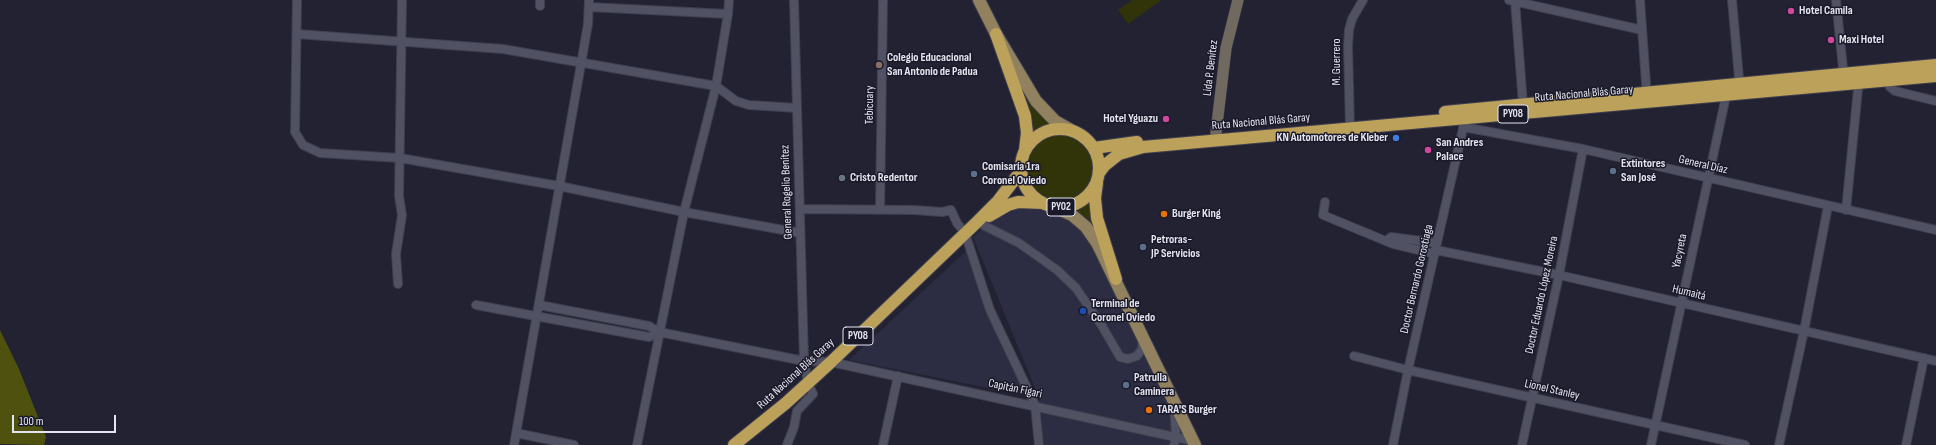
<!DOCTYPE html>
<html>
<head>
<meta charset="utf-8">
<style>
  body { margin:0 }
  #map { position:relative; width:1936px; height:445px; overflow:hidden; background:#223; font-family:"Sofia Sans Condensed",sans-serif }
  canvas { display:block }
  .scale { position:absolute; left:12px; top:415px; width:104px; height:18px; box-sizing:border-box; border:2px solid #e5e5f1; border-top:0; padding-left:5px; font-size:12px; line-height:14px; white-space:nowrap; color:#e5e5f1; -webkit-text-stroke:3px #191929; paint-order:stroke }
</style>
</head>
<body>
<div id="map">
<canvas width="1936" height="445"></canvas>
<div class="scale">100 m</div>
</div>
<script>
const c = document.querySelector('canvas').getContext('2d');
c.lineJoin = 'round';
function fillPath(path, color) {
  c.fillStyle = color;
  c.fill(path, 'evenodd');
}
function poly(rows) {
  const path = new Path2D();
  for (const r of rows) {
    if (r.length === 3) {
      path.moveTo(r[0] + r[2], r[1]);
      path.arc(r[0], r[1], r[2], 0, 2 * Math.PI);
      continue;
    }
    path.moveTo(r[0], r[1]);
    for (let i = 2; i < r.length; i += 2) path.lineTo(r[i], r[i + 1]);
  }
  return path;
}
function strokePath(path, color, width, dash) {
  c.strokeStyle = color;
  c.lineWidth = width;
  c.lineCap = dash ? 'butt' : 'round';
  c.setLineDash(dash || []);
  c.stroke(path);
}
function drawText(font, color, halo, rows, align = 'center') {
  c.font = font + ' "Sofia Sans Condensed",sans-serif';
  c.lineWidth = 3;
  c.setLineDash([]);
  c.textBaseline = 'middle';
  c.strokeStyle = halo;
  c.fillStyle = color;
  for (const [text, x, y, turn = 0] of rows) {
    c.save();
    c.translate(x, y);
    c.rotate((+turn || 0) * Math.PI / 180);
    c.textAlign = isNaN(turn) ? turn : align;
    if (halo) c.strokeText(text, 0, 0);
    c.fillText(text, 0, 0);
    c.restore();
  }
}
const built = poly([
  [1017,209,1046,210,1071,221,1086,235,1190,445,1043,445,1039,398,973,237,993,221],
  [968,249,1028,396,849,360]
]);
const green = poly([
  [1132,0,1160,0,1160,1,1128,24,1118,10],
  [1015,74,1056,125,1045,127,1033,135,1031,122],
  [1060,168,34],
  [1091,199,1099,239,1071,210,1082,206]
]);
const forest = poly([
  [0,330,19,369,46,437,44,445,0,444]
]);
const street = poly([
  [297,0,295,132,303,145,320,153,400,158,559,186,684,212,800,233],
  [1509,0,1642,30],
  [1640,0,1647,97],
  [1732,0,1740,89],
  [1836,0,1844,78],
  [1515,1,1523,104],
  [540,6,540,0],
  [589,7,728,14],
  [297,34,503,49,716,86,736,101,749,105,797,108],
  [1887,81,1890,87,1895,91,1936,101],
  [1463,127,1583,149,1936,230],
  [1350,128,1348,46,1349,30,1352,19,1363,0],
  [1325,202,1323,215,1393,244,1435,254],
  [800,209,914,210,942,212,951,210,957,223,965,233,990,310,1035,405,1039,445],
  [880,210,883,0],
  [1846,210,1859,79],
  [977,222,1019,243,1057,270,1076,288,1102,326,1120,357,1128,359,1137,356,1142,349,1143,339],
  [1386,241,1391,237,1437,243],
  [1436,250,1559,275,1936,361],
  [398,284,396,254,402,215,399,196,402,0],
  [476,305,649,337,659,332],
  [539,305,649,326,659,332,804,361,831,362,1193,441],
  [1354,356,1408,370,1745,445],
  [1174,406,1176,436,1174,445],
  [516,433,574,445],
  [514,445,588,24,589,0],
  [637,445,684,212,716,86,728,14,729,0],
  [787,445,794,427,797,411,813,394,808,383,804,361,794,0],
  [883,445,898,376],
  [1393,445,1408,370,1464,124],
  [1522,445,1559,275,1583,149],
  [1651,445,1726,96,1725,90],
  [1779,445,1804,331,1828,206],
  [1906,445,1924,358]
]);
const secondary = poly([
  [1216,140,1216,133,1226,48,1238,0]
]);
const primary = poly([
  [979,0,996,34,1036,101,1055,121,1071,130],
  [1049,205,1072,215,1086,227,1097,243,1195,445]
]);
const highway = poly([
  [996,34,1025,116,1027,133,1025,150],
  [1445,112,1936,65],
  [1060,168,39],
  [1094,148,1137,142],
  [1099,173,1105,165,1119,154,1143,147,1936,76],
  [1097,183,1095,198,1097,218,1116,279],
  [989,216,1008,205,1018,202,1043,203],
  [734,445,786,403,831,362,977,222,998,201,1021,171]
]);
const markers = [
  [1791,11,4,"#d1479c"],
  [1831,40,4,"#d1479c"],
  [879,65,4,"#8d6e63"],
  [1166,119,4,"#d1479c"],
  [1396,138,4,"#3f7fe0"],
  [1428,150,4,"#d1479c"],
  [1613,171,4,"#5c6f8a"],
  [974,174,4,"#5c6f8a"],
  [842,178,4,"#6b7280"],
  [1164,214,4,"#e8710a"],
  [1143,247,4,"#5c6f8a"],
  [1083,311,4,"#1a4fb4"],
  [1126,385,4,"#5c6f8a"],
  [1149,410,4,"#e8710a"]
];
const shields = [
  [1513,114,30],
  [1061,207,28],
  [858,336,30]
];
const shieldNames = [
  ["PY08",1513,114],
  ["PY02",1061,207],
  ["PY08",858,336]
];
const poiNames = [
  ["Hotel Camila",1799,11],
  ["Maxi Hotel",1839,40],
  ["Colegio Educacional",887,58],
  ["San Antonio de Padua",887,72],
  ["Hotel Yguazu",1158,119,"right"],
  ["KN Automotores de Kleber",1388,138,"right"],
  ["San Andres",1436,143],
  ["Palace",1436,157],
  ["Extintores",1621,164],
  ["San José",1621,178],
  ["Comisaría 1ra",982,167],
  ["Coronel Oviedo",982,181],
  ["Cristo Redentor",850,178],
  ["Burger King",1172,214],
  ["Petroras-",1151,240],
  ["JP Servicios",1151,254],
  ["Terminal de",1091,304],
  ["Coronel Oviedo",1091,318],
  ["Patrulla",1134,378],
  ["Caminera",1134,392],
  ["TARA'S Burger",1157,410]
];
const streetNames = [
  ["M. Guerrero",1337,62,-90],
  ["Lida P. Benítez",1211,68,-83],
  ["Ruta Nacional Blás Garay",1584,94,-5],
  ["Tebicuary",870,105,-89],
  ["Ruta Nacional Blás Garay",1261,122,-5],
  ["General Díaz",1703,165,13],
  ["General Rogelio Benítez",787,192,-92],
  ["Yacyreta",1680,251,-78],
  ["Doctor Bernardo Gorostiaga",1417,279,-77],
  ["Humaitá",1689,293,13],
  ["Doctor Eduardo López Moreira",1542,295,-78],
  ["Ruta Nacional Blás Garay",796,374,-42],
  ["Capitán Figari",1015,389,12],
  ["Lionel Stanley",1552,390,13]
];
fillPath(built, '#2c2c42');
fillPath(green, '#313308');
fillPath(forest, '#4f520f');
strokePath(street, '#403f4e', 10);
strokePath(secondary, '#403f4e', 12);
strokePath(primary, '#403f4e', 14);
strokePath(highway, '#403f4e', 14);
strokePath(street, '#505163', 8);
strokePath(secondary, '#706960', 11);
strokePath(primary, '#91815e', 12);
strokePath(highway, '#bca15a', 12);
for (const [x, y, r, color] of markers) {
  const dot = new Path2D();
  dot.arc(x, y, r, 0, 2 * Math.PI);
  c.fillStyle = color;
  c.fill(dot);
  strokePath(dot, '#191929', 1.5);
}
for (const [x, y, w] of shields) {
  const box = new Path2D();
  box.roundRect(x - w / 2, y - 9, w, 18, 3);
  c.fillStyle = '#191929';
  c.fill(box);
  strokePath(box, '#e5e5f1', 1);
}
drawText('bold 11px', '#e5e5f1', null, shieldNames);
drawText('bold 12px', '#e5e5f1', '#191929', poiNames, 'left');
drawText('12px', '#e5e5f1', '#191929', streetNames);
</script>
</body>
</html>
